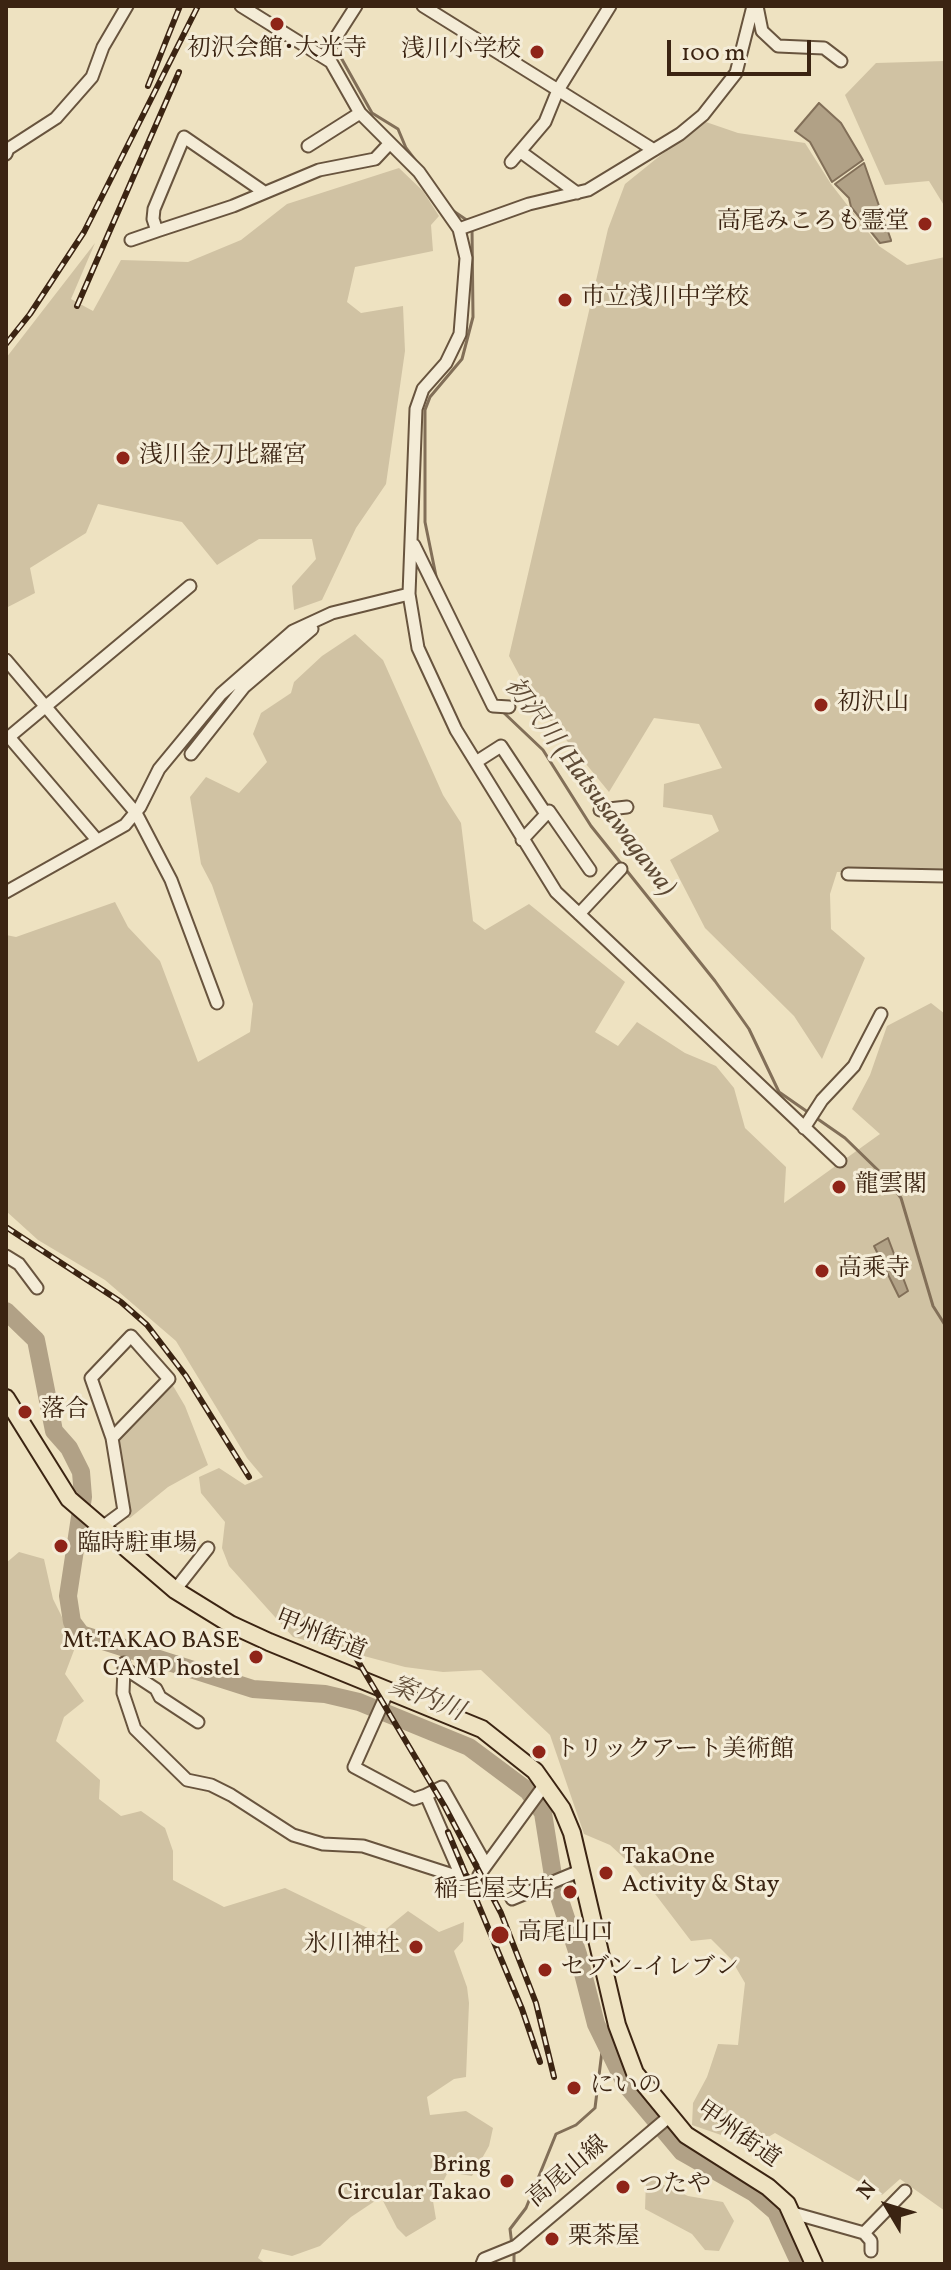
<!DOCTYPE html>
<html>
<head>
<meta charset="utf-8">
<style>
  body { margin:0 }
  #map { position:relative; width:951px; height:2270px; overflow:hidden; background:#eee2c1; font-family:Vollkorn,serif }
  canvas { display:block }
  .frame { position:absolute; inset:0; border:8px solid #3b2412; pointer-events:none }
  .north { position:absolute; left:847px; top:2166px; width:80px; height:80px; -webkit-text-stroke:6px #f4ecd7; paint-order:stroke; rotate:308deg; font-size:22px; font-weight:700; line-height:32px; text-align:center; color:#3b2412 }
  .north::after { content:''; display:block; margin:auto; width:28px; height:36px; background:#3b2412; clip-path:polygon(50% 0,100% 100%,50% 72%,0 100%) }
  .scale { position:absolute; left:667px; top:40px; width:144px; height:36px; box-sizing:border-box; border:4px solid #3b2412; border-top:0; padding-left:10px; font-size:24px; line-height:28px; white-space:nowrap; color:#3b2412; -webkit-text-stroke:6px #f4ecd7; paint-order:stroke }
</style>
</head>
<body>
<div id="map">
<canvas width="951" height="2270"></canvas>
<div class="frame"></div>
<div class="north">N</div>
<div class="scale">100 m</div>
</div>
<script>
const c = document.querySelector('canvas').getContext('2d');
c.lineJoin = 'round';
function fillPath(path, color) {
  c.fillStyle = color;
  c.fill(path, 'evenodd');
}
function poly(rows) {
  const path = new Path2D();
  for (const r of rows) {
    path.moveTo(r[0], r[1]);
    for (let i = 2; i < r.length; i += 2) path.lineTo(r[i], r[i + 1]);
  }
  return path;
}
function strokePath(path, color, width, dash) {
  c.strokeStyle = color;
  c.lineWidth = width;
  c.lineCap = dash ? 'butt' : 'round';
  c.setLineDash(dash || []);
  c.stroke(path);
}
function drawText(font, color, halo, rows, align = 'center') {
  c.font = font + ' Vollkorn,"Noto Serif JP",serif';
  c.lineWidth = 6;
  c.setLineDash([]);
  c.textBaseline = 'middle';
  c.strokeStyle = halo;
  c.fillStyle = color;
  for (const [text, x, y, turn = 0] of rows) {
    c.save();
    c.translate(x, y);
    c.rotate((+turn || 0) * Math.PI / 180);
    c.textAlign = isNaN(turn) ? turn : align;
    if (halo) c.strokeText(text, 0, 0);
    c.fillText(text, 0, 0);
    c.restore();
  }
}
const green = poly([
  [945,61,945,207,929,181,885,185,845,95,876,63],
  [703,121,738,133,805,143,831,184,879,246,907,265,945,257,945,873,837,872,830,894,831,929,865,958,822,1059,794,1016,705,928,670,860,719,831,712,815,663,807,664,784,722,768,699,724,654,718,609,792,531,697,509,656,608,229,625,184],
  [399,168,423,191,439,216,431,225,433,251,355,267,347,302,361,313,403,306,405,351,386,484,356,528,322,600,294,610,292,586,316,559,312,539,259,539,217,565,182,522,98,504,86,533,30,568,35,593,6,608,6,358,95,243,71,299,93,311,121,260,188,262,241,240,287,204],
  [355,634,383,660,443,795,461,823,473,921,485,930,529,904,625,982,595,1032,618,1046,637,1022,685,1053,716,1066,734,1088,745,1128,786,1167,784,1203,880,1134,852,1109,870,1075,887,1026,931,1003,945,1014,945,2211,900,2179,882,2195,775,2133,753,2146,692,2125,693,2103,707,2077,718,2044,738,2045,745,1983,731,1959,711,1939,691,1941,636,1869,610,1845,584,1834,550,1735,481,1670,443,1672,405,1667,293,1637,229,1566,222,1548,225,1522,201,1493,199,1477,219,1468,245,1485,263,1477,247,1458,176,1341,105,1280,38,1240,6,1211,6,935,16,937,115,902,128,927,160,961,198,1062,250,1032,253,1004,212,885,201,864,190,797,206,777,239,793,267,762,253,734,261,713,291,693,294,682,322,656],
  [169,1379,185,1406,208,1465,168,1487,130,1518,119,1516,112,1438],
  [19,1552,44,1559,53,1599,76,1645,65,1674,84,1701,64,1717,56,1741,100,1780,99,1799,121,1816,141,1811,165,1828,173,1851,173,1880,224,1907,285,1888,380,1934,408,1911,439,1932,464,1922,463,1941,454,1951,467,1987,469,2003,466,2077,454,2079,427,2097,430,2115,466,2111,493,2128,489,2146,472,2176,448,2172,433,2201,436,2219,406,2237,397,2228,381,2197,351,2217,320,2246,292,2256,262,2249,258,2258,266,2264,6,2264,6,1563],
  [653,2180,688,2196,723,2202,734,2221,719,2251,705,2250,692,2234,645,2209,646,2181]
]);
const water = poly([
  [819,103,841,123,863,160,832,182,810,142,795,131,819,103],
  [864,163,891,240,891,241,880,243,851,207,849,198,835,184,864,163],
  [888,1238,908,1291,899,1297,874,1246,888,1238]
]);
const stream = poly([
  [315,42,320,43],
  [339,54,372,113,398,129,406,148,419,165],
  [426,173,438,190],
  [452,210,468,221],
  [436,576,425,522,425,410,430,397,462,359,473,317,472,228],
  [503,712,543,750,591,826,715,981,749,1029,779,1092,845,1138,886,1178,901,1198,933,1306,945,1325],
  [512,2245,510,2229,526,2208,556,2134,576,2125,595,2108,603,2043],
  [514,2252,514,2264]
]);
const river = poly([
  [6,1311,36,1340,54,1431,69,1448,81,1472,83,1497,68,1596,72,1622,81,1634,253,1689,325,1694,359,1702,469,1747,528,1791,543,1813,554,1882,578,1954,596,2024,626,2085,682,2152,754,2193,776,2212,800,2264]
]);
const minor = poly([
  [241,6,331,62,360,113,419,172,459,229,466,258,460,334,446,363,423,389,416,409,409,594,418,648,456,730,556,892,840,1161],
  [423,6,558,90,545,122,511,162],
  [610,6,558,90,654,150],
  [757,6,762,31,778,46,824,48,841,61],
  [324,56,356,6],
  [308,146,360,113],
  [521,152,577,193],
  [6,154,8,149,56,118,92,77,103,47,127,6],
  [264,192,184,137,154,209,153,219,157,231,233,206,319,170,375,159,390,143],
  [459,229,529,204,588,190,680,134,703,115,736,73,753,6],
  [131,240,157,231],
  [414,545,493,706,509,707],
  [6,660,136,813,171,880,217,1003],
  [191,754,244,687,312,629],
  [476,762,501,746,546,814],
  [600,810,627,807],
  [97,840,9,737,190,586],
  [522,840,549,811,590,870],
  [848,874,945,876],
  [6,892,125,825,140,807,159,769,221,694,293,631,332,613,409,594],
  [579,914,621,869],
  [804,1128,822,1100,854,1066,881,1014],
  [6,1256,19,1264,37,1288],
  [101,1528,124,1511,112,1438,91,1378,131,1336,169,1379,112,1438],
  [175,1590,208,1548],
  [124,1663,124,1668,156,1689,160,1697,198,1722],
  [124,1668,123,1693,135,1729,187,1780,211,1785,231,1795,293,1835,323,1844,363,1846,462,1878,471,1885],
  [388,1691,354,1767,414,1799,426,1795],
  [479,1875,546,1783],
  [462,1878,426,1795,442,1787,486,1865],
  [512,1899,582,1870],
  [793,2213,864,2233,871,2241,871,2251],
  [864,2233,905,2191],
  [482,2264,484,2259,516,2246,664,2121]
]);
const highway = poly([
  [6,1398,69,1499,175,1590,230,1624,269,1642,482,1729,535,1771,562,1809,572,1833,617,2025,635,2073,686,2135,768,2187,787,2204,814,2264]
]);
const rail = poly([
  [148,86,180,6],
  [77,306,179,72],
  [6,344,30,314,84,232,198,6],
  [6,1227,121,1302,147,1325,186,1376,249,1477],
  [343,1636,445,1807,501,1913,536,2003,554,2077],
  [448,1832,522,2009,540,2062]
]);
const markers = [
  [277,24,8,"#8f2418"],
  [537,52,8,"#8f2418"],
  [925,224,8,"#8f2418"],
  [565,300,8,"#8f2418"],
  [123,458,8,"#8f2418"],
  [821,705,8,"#8f2418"],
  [839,1187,8,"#8f2418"],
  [822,1271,8,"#8f2418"],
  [25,1412,8,"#8f2418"],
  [61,1546,8,"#8f2418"],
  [256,1657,8,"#8f2418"],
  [539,1752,8,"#8f2418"],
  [606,1873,8,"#8f2418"],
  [570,1892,8,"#8f2418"],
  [500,1935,10,"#8f2418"],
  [416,1947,8,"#8f2418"],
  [545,1970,8,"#8f2418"],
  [574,2088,8,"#8f2418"],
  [507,2181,8,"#8f2418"],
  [623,2187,8,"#8f2418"],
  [552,2239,8,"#8f2418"]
];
const poiNames = [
  ["初沢会館･大光寺",277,51,"center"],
  ["浅川小学校",521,52,"right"],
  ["高尾みころも霊堂",909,224,"right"],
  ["市立浅川中学校",581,300],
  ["浅川金刀比羅宮",139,458],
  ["初沢山",837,705],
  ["龍雲閣",855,1187],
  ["高乘寺",838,1271],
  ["落合",41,1412],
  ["臨時駐車場",77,1546],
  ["Mt.TAKAO BASE",240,1643,"right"],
  ["CAMP hostel",240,1671,"right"],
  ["トリックアート美術館",555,1752],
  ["TakaOne",622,1859],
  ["Activity & Stay",622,1887],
  ["稲毛屋支店",554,1892,"right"],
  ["高尾山口",518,1935],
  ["氷川神社",400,1947,"right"],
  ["セブン-イレブン",561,1970],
  ["にいの",590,2088],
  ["Bring",491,2167,"right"],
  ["Circular Takao",491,2195,"right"],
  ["つたや",639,2187],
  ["栗茶屋",568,2239]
];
const streetNames = [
  ["甲州街道",320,1637,22],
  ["甲州街道",737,2136,35],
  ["高尾山線",569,2173,-40]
];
const waterNames = [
  ["初沢川 (Hatsusawagawa)",588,788,53],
  ["案内川",426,1701,22]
];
fillPath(green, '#d0c2a3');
fillPath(water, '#b1a186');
strokePath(water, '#826f58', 2);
strokePath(stream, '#826f58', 3);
strokePath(river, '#b1a186', 18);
strokePath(minor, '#68543e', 15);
strokePath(highway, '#3b2412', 20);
strokePath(minor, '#f4ecd7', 11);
strokePath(highway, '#eee2c1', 16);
strokePath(rail, '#3b2412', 6);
strokePath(rail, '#f4ecd7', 3, [9]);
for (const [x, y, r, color] of markers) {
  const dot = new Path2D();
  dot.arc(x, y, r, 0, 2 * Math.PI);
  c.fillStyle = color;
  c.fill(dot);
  strokePath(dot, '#f4ecd7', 3);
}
drawText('24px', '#3b2412', '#f4ecd7', poiNames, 'left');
drawText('24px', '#3b2412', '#f4ecd7', streetNames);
drawText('italic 26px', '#5e4a35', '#f4ecd7', waterNames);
</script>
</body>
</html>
